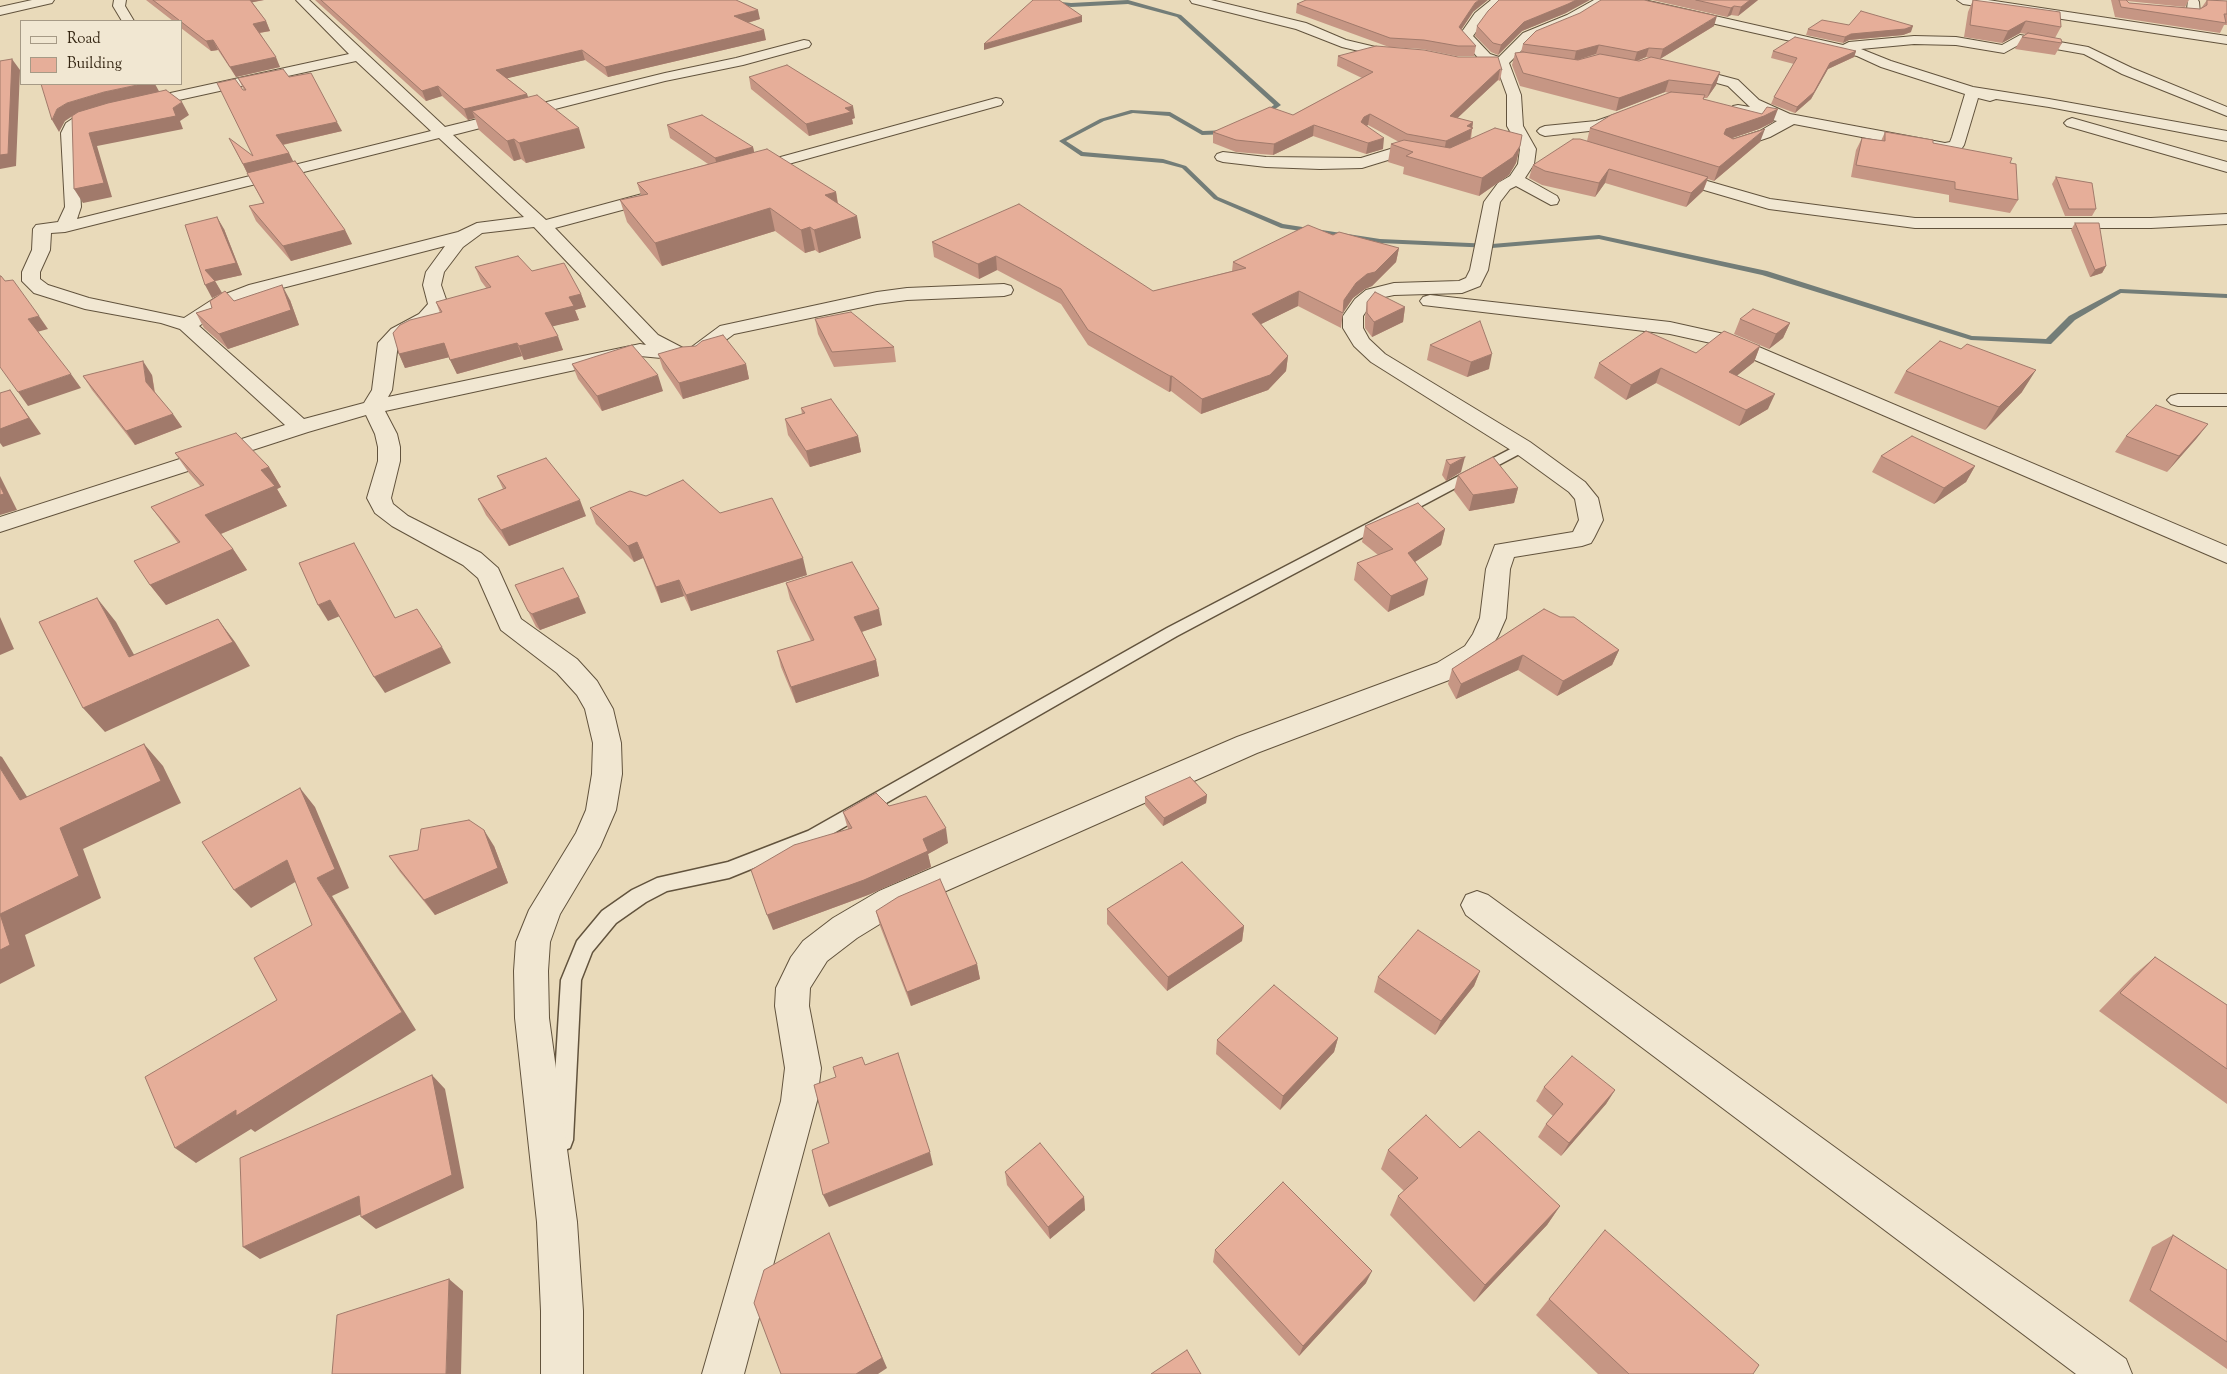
<!DOCTYPE html>
<html>
<head>
<meta charset="utf-8">
<style>
  body { margin:0 }
  #map { position:relative; width:2227px; height:1374px; overflow:hidden; background:#e9daba; font-family:"Sorts Mill Goudy",serif }
  canvas { display:block }
  .legend { position:absolute; left:20px; top:20px; width:162px; height:65px; box-sizing:border-box; background:#f1e7d2; border:1px solid #a69a86; margin:0; padding:6px 9px; list-style:none; font-size:15px; color:#352613 }
  .legend li { display:flex; align-items:center; gap:10px; height:25px }
  .legend b { width:25px; border:1px solid #a69a86 }
</style>
</head>
<body>
<div id="map">
<canvas width="2227" height="1374"></canvas>
<ul class="legend">
<li><b style="height:6px;background:#f1e7d2"></b>Road</li>
<li><b style="height:14px;background:#e6ae99"></b>Building</li>
</ul>
</div>
<script>
const c = document.querySelector('canvas').getContext('2d');
c.lineJoin = 'round';
function poly(rows) {
  const path = new Path2D();
  for (const r of rows) {
    path.moveTo(r[0], r[1]);
    for (let i = 2; i < r.length; i += 2) path.lineTo(r[i], r[i + 1]);
  }
  return path;
}
function fillPath(path, color) {
  c.fillStyle = color;
  c.fill(path, 'evenodd');
}
function strokePath(path, color, width, dash) {
  c.strokeStyle = color;
  c.lineWidth = width;
  c.lineCap = dash ? 'butt' : 'round';
  c.setLineDash(dash || []);
  c.stroke(path);
}
const stream = poly([
  [1040,0,1071,3,1128,0,1181,15,1281,105,1262,118,1258,118,1258,116,1274,105,1177,17,1128,4,1071,7,1040,0],
  [1131,110,1170,112,1203,131,1229,130,1232,132,1229,134,1202,135,1169,116,1133,113,1104,121,1066,141,1083,152,1163,159,1186,166,1218,197,1283,224,1380,239,1492,244,1599,235,1767,271,1972,336,2046,339,2069,316,2120,289,2227,294,2227,298,2121,293,2075,320,2051,344,1971,340,1762,275,1599,239,1492,248,1380,243,1281,228,1214,199,1182,168,1163,163,1081,156,1059,141,1100,119,1131,110]
]);
const service = poly([
  [1522,443,1527,444,1529,447,1527,450,1177,636,820,841,729,878,667,891,646,902,616,923,592,952,581,980,573,1140,570,1148,562,1151,554,1148,551,1140,561,980,577,941,602,911,632,890,657,878,728,862,808,831,1167,628,1522,443]
]);
const minor = poly([
  [32,0,54,0,52,3,0,15,0,7,32,0],
  [114,0,126,0,125,6,134,21,122,21,113,6,114,0],
  [296,0,309,0,445,127,665,73,736,58,804,40,809,41,811,44,809,47,743,65,665,81,453,135,546,220,657,190,663,191,665,195,663,199,555,228,658,335,683,348,689,349,720,326,877,292,907,288,1004,284,1011,286,1013,290,1011,294,1004,296,907,300,877,304,734,334,700,359,693,361,640,356,385,411,397,434,400,447,400,461,391,498,393,504,408,516,481,553,498,568,521,619,577,659,597,681,613,709,621,743,622,774,616,810,600,847,560,914,550,942,548,971,549,1018,577,1222,583,1311,583,1374,541,1374,541,1311,537,1222,515,1018,514,971,516,942,529,910,576,833,586,810,592,774,593,743,585,709,577,695,557,673,501,630,478,578,463,565,392,526,375,513,367,498,378,461,378,447,375,434,366,415,308,432,0,532,0,517,285,425,180,329,161,323,85,309,34,293,22,281,22,272,32,250,33,229,36,225,58,222,65,207,61,133,66,123,75,117,111,106,349,54,296,0],
  [356,61,431,131,77,219,81,207,77,133,78,128,85,123,115,114,356,61],
  [439,138,524,217,477,223,458,232,249,285,215,298,184,318,89,298,48,285,40,279,40,272,50,250,51,233,65,232,439,138],
  [534,227,646,345,640,344,388,397,392,390,398,344,405,337,433,322,448,305,441,285,444,272,463,247,482,233,534,227],
  [445,246,426,272,423,285,428,304,419,314,391,329,378,343,372,390,364,403,304,419,199,326,229,306,263,293,445,246],
  [1190,0,1211,0,1306,23,1346,40,1384,49,1404,50,1411,54,1404,58,1384,57,1342,47,1296,29,1192,3,1190,0],
  [1491,0,1504,0,1485,19,1473,36,1490,54,1499,57,1523,33,1567,15,1594,0,1609,0,1577,21,1533,39,1509,63,1521,95,1523,126,1536,149,1534,164,1525,178,1557,196,1559,200,1557,204,1551,205,1516,186,1510,189,1500,202,1488,270,1480,286,1462,293,1394,295,1380,298,1369,307,1363,316,1363,328,1369,339,1385,354,1530,442,1585,482,1598,498,1603,520,1594,538,1591,543,1582,546,1514,557,1510,569,1506,618,1498,636,1483,660,1457,677,1257,753,901,911,857,938,827,961,810,988,809,1006,821,1068,817,1101,744,1374,702,1374,781,1101,785,1068,775,1006,776,988,791,957,803,941,833,918,879,891,1237,737,1437,663,1465,646,1473,634,1480,618,1486,569,1495,545,1573,532,1579,520,1575,499,1569,492,1514,452,1371,362,1354,346,1343,328,1343,316,1355,299,1366,290,1394,283,1459,281,1466,278,1470,270,1484,202,1498,183,1510,176,1518,164,1520,149,1507,126,1507,95,1496,65,1480,60,1459,36,1475,13,1491,0],
  [1621,0,1644,0,1843,45,1849,42,1914,36,1956,37,2002,45,2020,35,2088,47,2132,68,2227,107,2227,116,2122,74,2084,54,2022,43,2004,53,1956,45,1914,44,1861,49,1891,61,1973,87,2049,99,2227,131,2227,141,2049,107,1996,99,1990,101,1978,98,1964,145,1962,148,1945,153,1794,124,1770,137,1729,151,1723,149,1721,146,1723,143,1760,131,1777,121,1733,112,1731,109,1733,106,1738,105,1750,107,1728,86,1676,72,1674,69,1676,66,1681,65,1738,80,1759,100,1790,114,1945,143,1950,142,1952,137,1965,94,1881,67,1857,56,1627,4,1621,0],
  [1957,0,1988,0,2227,36,2227,44,1963,4,1957,0],
  [2188,0,2198,0,2199,2,2200,13,2198,16,2162,15,2156,11,2162,7,2187,9,2188,0],
  [996,98,1001,99,1003,102,1001,105,756,173,750,175,744,173,742,170,744,167,996,98],
  [1631,109,1636,110,1638,113,1636,116,1598,130,1545,136,1540,134,1537,131,1540,128,1545,126,1596,121,1631,109],
  [2072,118,2227,162,2227,172,2067,126,2064,123,2067,120,2072,118],
  [1400,146,1426,149,1432,151,1434,154,1432,157,1426,159,1401,156,1362,168,1320,169,1266,167,1223,162,1217,160,1215,157,1217,154,1223,152,1266,157,1361,158,1400,146],
  [1669,170,1770,199,1915,218,2151,218,2227,214,2227,224,2151,228,1915,228,1769,209,1663,178,1661,175,1663,172,1669,170],
  [1430,295,1670,322,1733,336,2227,546,2227,563,1720,345,1670,334,1423,305,1420,301,1423,297,1430,295],
  [2178,394,2227,394,2227,406,2178,406,2171,404,2167,400,2171,396,2178,394],
  [1477,891,1488,895,2126,1359,2132,1374,2076,1374,1466,915,1461,905,1466,895,1477,891]
]);
const wall = poly([
  [146,0,264,0,252,2,266,21,270,31,260,33,280,67,236,77,218,50,211,51,181,28,181,21,173,21],
  [315,0,736,0,760,19,748,23,766,40,608,77,585,60,507,78,527,94,528,97,585,148,526,163,521,159,514,161,479,130,475,118,468,120,442,96,426,101],
  [1652,0,1758,0,1738,16,1731,15,1727,17],
  [1973,0,2061,27,2055,38,2062,43,2055,55,2015,49,2022,37,2026,34,2020,33,2002,43,1964,37,1968,12],
  [2111,0,2189,0,2185,7,2127,1,2129,3,2200,9,2202,7,2207,0,2227,1,2227,25,2224,25,2220,33,2115,17],
  [1297,4,1473,12,1461,30,1476,46,1474,56,1456,56,1422,49,1389,47,1296,13],
  [1566,13,1522,31,1498,55,1491,52,1475,36,1477,26],
  [1580,13,1714,26,1660,59,1654,58,1720,72,1716,85,1707,98,1704,98,1704,99,1773,122,1759,129,1732,138,1733,139,1760,142,1714,181,1708,179,1703,191,1686,207,1605,183,1595,197,1542,185,1529,178,1533,165,1587,141,1590,128,1669,93,1665,92,1616,111,1520,86,1512,65,1515,53,1521,52,1523,44],
  [1596,54,1598,54,1577,60],
  [1646,57,1650,58,1639,61,1637,61],
  [1849,25,1911,32,1903,35,1849,40,1843,43,1806,35,1808,29],
  [1773,51,1856,51,1854,57,1828,69,1811,99,1795,113,1771,104,1774,97,1794,64,1771,58],
  [1338,56,1502,70,1500,81,1498,80,1457,118,1473,122,1471,139,1520,146,1516,163,1509,175,1479,196,1403,174,1404,167,1388,162,1391,144,1399,142,1368,125,1367,126,1383,149,1366,154,1313,136,1273,155,1236,152,1213,143,1213,132,1293,115,1362,78,1337,66],
  [289,77,342,131,283,145,289,153,293,161,345,230,352,244,291,261,256,221,249,206,263,203,229,138,253,156,243,90,244,90,238,78],
  [749,77,855,118,852,119,853,124,809,136,751,89],
  [667,125,753,147,754,152,836,192,838,203,861,238,819,253,815,250,805,253,775,231,662,266,627,222,620,200,641,195,637,183,708,164,670,138],
  [1885,132,1933,143,2010,163,2018,200,2010,213,1949,202,1949,195,1851,177,1856,150,1862,138,1881,141],
  [2056,177,2096,209,2092,216,2065,216,2052,184],
  [2075,223,2106,266,2102,273,2090,277,2071,230],
  [224,229,242,275,215,281,222,293,234,301,290,300,299,325,228,349,204,328,196,313,212,308,222,293,212,298],
  [1333,235,1399,248,1396,262,1372,286,1365,289,1353,298,1343,312,1341,328,1298,306,1261,324,1288,356,1286,371,1268,390,1201,414,1171,391,1169,392,1088,345,1061,304,997,270,979,279,934,257,932,242,1153,291,1232,271,1233,262],
  [475,267,532,271,581,294,586,307,575,310,579,320,552,326,563,350,524,360,522,356,457,374,449,357,405,368,399,354,440,313,436,302,487,289,481,281],
  [1367,302,1405,307,1403,322,1372,337,1365,328,1365,317],
  [815,319,894,347,896,362,834,367,818,334],
  [1740,319,1790,323,1783,338,1769,349,1734,334],
  [1430,345,1489,369,1467,377,1427,360],
  [696,346,746,364,749,379,683,399,663,369,658,354],
  [1760,346,1754,362,1737,375,1768,409,1739,426,1656,383,1626,400,1594,378,1599,363],
  [1961,349,2022,392,1985,430,1894,393,1906,371],
  [572,364,663,391,602,411,578,379],
  [152,375,155,392,182,427,135,445,92,390,83,376],
  [801,408,858,436,861,452,810,467,788,435,785,419,802,414],
  [2208,424,2196,439,2167,472,2115,452,2126,436],
  [175,453,269,467,281,487,277,489,287,506,221,534,233,549,247,570,166,605,150,585,178,543,151,507,201,487,189,473],
  [1881,456,1975,466,1966,482,1934,504,1872,472],
  [1446,460,1461,472,1446,481,1442,475],
  [1458,475,1518,488,1514,503,1469,511,1454,491],
  [497,476,586,516,509,546,486,515,478,499,503,489],
  [646,496,720,513,807,575,691,611,684,596,661,603,643,558,634,562,596,524,590,508],
  [1365,526,1445,529,1441,545,1415,562,1424,595,1388,612,1354,580,1357,563,1378,555,1362,542],
  [786,583,882,625,862,632,876,660,879,676,796,703,781,667,777,651,811,641,790,599],
  [515,585,586,613,540,630,536,627],
  [1544,609,1619,650,1612,665,1557,696,1518,670,1456,699,1448,684,1452,669],
  [1207,795,1206,803,1163,826,1145,805,1145,797],
  [889,806,948,843,928,854,931,867,868,895,773,930,848,829,843,812],
  [494,846,508,883,435,915,400,872,389,856],
  [1107,909,1244,926,1242,941,1167,991,1107,924],
  [876,911,977,964,980,979,911,1006,880,926],
  [2155,957,2227,1005,2227,1104,2099,1011,2134,975],
  [1480,971,1474,986,1435,1035,1374,992,1378,977],
  [1338,1038,1334,1052,1280,1110,1216,1054,1217,1040],
  [1544,1087,1615,1090,1606,1104,1561,1156,1538,1137,1546,1124,1553,1116,1536,1101],
  [1460,1148,1560,1206,1547,1225,1474,1302,1390,1215,1398,1196,1404,1191,1381,1169,1388,1150],
  [1005,1172,1084,1197,1085,1210,1050,1239,1007,1185],
  [2173,1235,2227,1270,2227,1369,2129,1301,2152,1247],
  [1215,1250,1366,1283,1299,1356,1213,1262],
  [1549,1299,1753,1374,1598,1374,1536,1315]
]);
const shadedWall = poly([
  [248,0,264,0,249,3],
  [1479,0,1488,0,1473,12,1457,36,1459,27,1475,3],
  [1576,0,1590,0,1566,13,1522,31,1498,55,1501,45,1524,22],
  [1750,0,1758,0,1738,16,1741,7],
  [1734,6,1731,15,1727,17,1731,8],
  [758,10,760,19,736,26,734,16],
  [1082,16,1082,22,984,50,984,44],
  [1717,16,1714,26,1660,59,1663,49],
  [266,21,270,31,258,33,253,24],
  [2026,21,2020,33,2002,43,2008,31],
  [1913,26,1911,32,1903,35,1849,40,1843,43,1845,37,1851,34],
  [764,30,766,40,608,77,605,67],
  [213,40,218,50,211,51,206,41],
  [1599,45,1596,54,1574,61,1576,51],
  [1649,48,1646,57,1634,62,1637,52],
  [582,50,585,60,500,80,496,70],
  [1856,51,1854,57,1828,69,1811,99,1795,113,1797,107,1830,63],
  [276,57,280,67,236,77,230,67],
  [12,59,20,70,16,166,0,169,0,155],
  [1500,69,1498,80,1448,127,1450,116],
  [1720,72,1716,85,1707,98,1712,85],
  [1669,80,1665,92,1616,111,1619,98],
  [142,84,155,84,160,93,74,115,65,121,59,132,52,120,57,109,67,103,104,92],
  [438,86,442,96,426,101,422,91],
  [527,94,530,104,472,111,475,118,468,120,464,109],
  [182,102,189,115,180,121,183,129,97,146,112,197,83,203,74,189,89,133,173,108],
  [853,106,855,118,852,119,853,124,809,136,806,124,845,108],
  [1778,109,1773,122,1759,129,1721,142,1726,129],
  [1370,114,1368,125,1363,128,1361,122,1364,117],
  [337,122,342,131,281,145,276,135],
  [1473,122,1470,139,1444,152,1446,141],
  [1314,125,1313,136,1273,155,1274,144],
  [579,128,585,148,526,163,519,143],
  [1765,129,1760,142,1714,181,1719,167],
  [1384,138,1383,149,1366,154,1368,143],
  [514,139,521,159,514,161,507,141],
  [1520,146,1516,163,1509,175,1479,196,1482,178],
  [753,147,756,161,719,171,715,158],
  [289,153,294,163,248,175,243,164],
  [1609,169,1605,183,1595,197,1599,183],
  [1708,177,1703,191,1686,207,1691,193],
  [836,192,839,214,825,195],
  [770,208,775,231,662,266,655,243],
  [857,216,861,238,819,253,814,230],
  [217,217,224,229,242,275,215,281,222,293,212,298,205,285,205,270],
  [810,227,815,250,805,253,801,230],
  [345,230,352,244,291,261,283,246],
  [1399,248,1396,262,1372,286,1365,289,1353,298,1343,313,1344,300,1356,283],
  [996,256,997,270,979,279,978,264],
  [2106,266,2102,273,2090,277,2095,270],
  [282,285,290,300,299,325,228,349,219,334],
  [1299,291,1298,306,1251,329,1252,314],
  [581,294,586,307,575,310,579,320,550,327,545,313,569,297],
  [1405,307,1403,322,1372,337,1374,322],
  [39,316,48,329,37,332,28,319],
  [1790,323,1783,338,1769,349,1776,334],
  [558,336,563,350,524,360,519,346],
  [444,343,450,357,405,368,399,354],
  [517,343,522,356,457,374,450,360],
  [1760,346,1754,362,1723,387,1729,372],
  [1492,354,1489,369,1467,377,1471,362],
  [1288,356,1286,371,1268,390,1201,414,1202,399],
  [143,361,152,375,155,396,146,382],
  [746,364,749,379,683,399,679,383],
  [1661,368,1656,383,1626,400,1631,385],
  [2036,370,2022,392,1985,430,1999,407],
  [71,374,81,388,28,406,18,392],
  [658,375,663,391,602,411,597,396],
  [1170,376,1172,376,1171,391,1169,392],
  [10,390,41,434,3,447,0,443,0,429],
  [1775,394,1768,409,1739,426,1746,410],
  [173,414,182,427,135,445,126,431],
  [2208,424,2196,439,2167,472,2179,456],
  [858,436,861,452,810,467,806,451],
  [1465,457,1461,472,1446,481,1450,465],
  [1975,466,1966,482,1934,504,1944,488],
  [269,467,281,487,277,489,287,506,218,535,205,515,261,470],
  [0,476,17,510,0,515],
  [1518,488,1514,503,1469,511,1473,495],
  [580,500,586,516,509,546,501,530],
  [1445,529,1441,545,1404,569,1408,553],
  [637,542,643,558,634,562,628,546],
  [233,549,247,570,166,605,150,585],
  [803,558,807,575,691,611,686,595],
  [1428,579,1424,595,1388,612,1391,596],
  [679,580,684,596,661,603,656,587],
  [579,597,586,613,540,630,532,614],
  [97,598,116,622,148,680,218,619,235,642,250,666,105,732,83,708,129,657],
  [330,600,340,616,328,621,318,605],
  [879,609,882,625,858,633,854,617],
  [0,617,14,649,0,655],
  [442,647,451,663,385,693,374,677],
  [1619,650,1612,665,1557,696,1563,681],
  [1523,655,1518,670,1456,699,1461,684],
  [876,660,879,676,796,703,791,687],
  [144,744,163,766,181,803,83,849,101,898,25,935,35,966,0,984,0,914,60,828],
  [0,756,2,757,43,822,20,800,0,768],
  [300,788,315,807,349,888,332,896,416,1030,255,1132,251,1129,196,1163,175,1148,236,1110,402,1012,317,878],
  [1207,795,1206,803,1163,826,1164,818],
  [946,828,948,843,928,854,931,867,868,895,773,930,767,915],
  [484,830,494,846,508,883,435,915,424,900],
  [287,860,302,878,251,908,234,890],
  [1244,926,1242,941,1167,991,1168,977],
  [977,964,980,979,911,1006,907,992],
  [1480,971,1474,986,1435,1035,1441,1021],
  [1338,1038,1334,1052,1280,1110,1283,1096],
  [432,1075,445,1089,464,1188,376,1229,361,1217],
  [1615,1090,1606,1104,1561,1156,1569,1143],
  [930,1152,933,1165,829,1207,823,1195],
  [359,1196,373,1209,260,1259,243,1247],
  [1084,1197,1085,1210,1050,1239,1048,1227],
  [1560,1206,1547,1225,1474,1302,1485,1285],
  [834,1245,887,1368,878,1374,856,1374],
  [1372,1271,1366,1283,1299,1356,1303,1346],
  [449,1279,463,1291,461,1374,446,1374]
]);
const building = poly([
  [153,0,250,0,266,21,253,24,276,57,230,67,213,40,206,41,153,0],
  [321,0,736,0,758,10,734,16,764,30,605,67,582,50,496,70,527,94,464,109,438,86,422,91,321,0],
  [1033,0,1059,0,1082,16,984,44,1033,0],
  [1306,0,1479,0,1475,3,1459,27,1476,46,1458,46,1424,40,1390,38,1297,4,1306,0],
  [1499,0,1576,0,1568,4,1524,22,1501,45,1493,43,1477,26,1488,11,1499,0],
  [1601,0,1644,0,1717,16,1663,49,1649,48,1637,52,1599,45,1576,51,1523,44,1536,31,1580,13,1601,0],
  [1696,0,1750,0,1741,7,1734,6,1731,8,1696,0],
  [1973,0,2060,12,2061,27,2026,21,2008,31,1970,25,1973,0],
  [2119,0,2126,0,2129,3,2200,9,2207,5,2207,0,2227,1,2227,14,2224,14,2226,23,2121,7,2119,0],
  [1861,11,1913,26,1905,29,1851,34,1845,37,1808,29,1822,20,1849,25,1861,11],
  [2028,33,2061,39,2062,43,2022,37,2028,33],
  [1795,37,1856,51,1830,63,1814,92,1797,107,1774,97,1797,58,1773,51,1795,37],
  [1376,46,1424,50,1458,57,1498,57,1502,70,1500,69,1450,116,1473,122,1467,126,1473,128,1446,141,1407,134,1370,114,1364,117,1361,122,1384,138,1368,143,1314,125,1274,144,1236,140,1213,132,1270,107,1293,115,1373,72,1338,56,1376,46],
  [1523,52,1578,60,1600,54,1639,61,1651,57,1720,72,1712,85,1669,80,1619,98,1523,73,1515,53,1523,52],
  [12,59,8,154,0,155,0,61,12,59],
  [787,65,853,106,845,108,851,112,806,124,749,77,787,65],
  [283,69,289,77,311,73,337,122,276,135,289,153,243,164,229,138,253,156,217,83,235,79,243,90,246,90,238,78,283,69],
  [41,84,142,84,104,92,67,103,57,109,52,120,41,84],
  [166,90,182,102,173,108,176,116,89,133,104,183,74,189,72,116,78,112,108,103,166,90],
  [1671,92,1705,95,1703,99,1762,114,1767,107,1778,109,1764,116,1726,129,1724,134,1733,139,1765,129,1719,167,1590,128,1611,115,1671,92],
  [537,95,579,128,519,143,514,139,507,141,472,111,537,95],
  [702,115,753,147,715,158,667,125,702,115],
  [1495,128,1522,135,1520,146,1513,157,1482,178,1406,156,1413,152,1391,144,1404,140,1450,148,1495,128],
  [1885,132,1933,140,1933,143,2012,158,2010,163,2016,164,2018,200,1955,189,1955,182,1856,165,1862,138,1885,141,1885,132],
  [1573,139,1580,139,1708,177,1691,193,1609,169,1599,183,1545,171,1533,165,1573,139],
  [767,149,836,192,825,195,857,216,814,230,810,227,801,230,770,208,655,243,620,200,648,194,637,183,767,149],
  [295,161,345,230,283,246,249,206,264,203,247,173,295,161],
  [2056,177,2092,183,2096,209,2069,209,2056,177],
  [1019,204,1153,291,1246,268,1233,262,1308,225,1333,235,1339,232,1399,248,1375,272,1367,274,1356,283,1344,300,1343,313,1299,291,1252,314,1288,356,1270,375,1202,399,1172,376,1170,376,1088,330,1061,289,996,256,978,264,932,242,1019,204],
  [217,217,236,263,205,270,215,281,205,285,185,225,217,217],
  [2075,223,2099,223,2106,266,2095,270,2075,223],
  [518,256,532,271,564,263,581,294,569,297,574,306,545,313,558,336,519,346,517,343,450,360,444,343,399,354,393,333,400,325,410,320,442,312,436,302,491,287,475,267,518,256],
  [0,276,1,276,5,281,13,280,39,316,28,319,71,374,18,392,0,367,0,276],
  [282,285,291,310,219,334,196,313,212,308,210,301,225,291,234,301,282,285],
  [1375,292,1405,307,1374,322,1367,313,1367,302,1375,292],
  [1753,309,1790,323,1776,334,1740,319,1753,309],
  [851,312,894,347,832,352,815,319,851,312],
  [1480,321,1492,354,1471,362,1430,345,1480,321],
  [1646,331,1696,353,1724,331,1760,346,1729,372,1775,394,1746,410,1661,368,1631,385,1599,363,1646,331],
  [723,335,746,364,679,383,658,354,682,347,696,346,702,341,723,335],
  [1940,341,1961,349,1967,344,2036,370,1999,407,1906,371,1940,341],
  [632,345,658,375,597,396,572,364,632,345],
  [143,361,146,382,173,414,126,431,83,376,143,361],
  [10,390,29,418,0,429,0,393,10,390],
  [831,399,858,436,806,451,785,419,805,413,801,408,831,399],
  [2156,405,2208,424,2179,456,2126,436,2156,405],
  [236,433,269,467,261,470,275,486,205,515,233,549,150,585,134,561,180,542,151,507,204,485,175,453,236,433],
  [1912,436,1975,466,1944,488,1881,456,1912,436],
  [1465,457,1450,465,1446,460,1465,457],
  [1493,457,1518,488,1473,495,1458,475,1493,457],
  [546,458,580,500,501,530,478,499,506,488,497,476,546,458],
  [683,480,720,513,772,498,803,558,686,595,679,580,656,587,637,542,628,546,590,508,630,491,646,496,683,480],
  [0,486,4,494,0,495,0,486],
  [1418,503,1445,529,1408,553,1428,579,1391,596,1357,563,1393,549,1365,526,1418,503],
  [354,543,395,618,417,609,442,647,374,677,330,600,318,605,299,563,354,543],
  [852,562,879,609,854,617,876,660,791,687,777,651,814,640,786,583,852,562],
  [563,568,579,597,532,614,528,611,515,585,563,568],
  [97,598,129,657,218,619,233,642,83,708,39,622,97,598],
  [1544,609,1560,617,1574,617,1619,650,1563,681,1523,655,1461,684,1452,669,1544,609],
  [144,744,161,781,60,828,79,876,0,914,10,945,0,950,0,768,20,800,144,744],
  [1190,777,1207,795,1164,818,1145,797,1190,777],
  [300,788,335,869,317,878,402,1012,236,1116,236,1110,175,1148,145,1077,277,1000,254,958,312,925,287,860,234,890,202,842,300,788],
  [876,793,889,806,926,796,946,828,923,839,928,851,864,880,767,915,751,870,794,845,852,828,843,812,876,793],
  [469,820,484,830,498,868,424,900,389,856,418,850,421,829,469,820],
  [1182,862,1244,926,1168,977,1107,909,1182,862],
  [940,879,977,964,907,992,876,911,898,897,940,879],
  [1418,930,1480,971,1441,1021,1378,977,1418,930],
  [2155,957,2227,1005,2227,1069,2120,993,2155,957],
  [1274,985,1338,1038,1283,1096,1217,1040,1274,985],
  [898,1053,930,1152,823,1195,812,1150,829,1143,814,1085,836,1077,833,1067,862,1057,865,1065,898,1053],
  [1572,1056,1615,1090,1569,1143,1546,1124,1563,1104,1544,1087,1572,1056],
  [432,1075,452,1175,361,1217,359,1196,243,1247,240,1158,432,1075],
  [1426,1115,1460,1148,1479,1131,1560,1206,1485,1285,1398,1196,1418,1178,1388,1150,1426,1115],
  [1040,1143,1084,1197,1048,1227,1005,1172,1040,1143],
  [1283,1182,1372,1271,1303,1346,1215,1250,1283,1182],
  [1605,1230,1759,1365,1753,1374,1629,1374,1549,1299,1605,1230],
  [829,1233,882,1358,856,1374,781,1374,754,1303,764,1270,829,1233],
  [2173,1235,2227,1270,2227,1342,2150,1290,2173,1235],
  [449,1279,446,1374,332,1374,337,1315,449,1279],
  [1187,1350,1201,1374,1151,1374,1187,1350]
]);
fillPath(stream, '#737d78');
strokePath(service, '#62533d', 3);
strokePath(minor, '#62533d', 2);
fillPath(service, '#f1e7d2');
fillPath(minor, '#f1e7d2');
fillPath(wall, '#c69684');
fillPath(shadedWall, '#a17a6b');
fillPath(building, '#e6ae99');
strokePath(building, '#a17a6b', 1);
</script>
</body>
</html>
